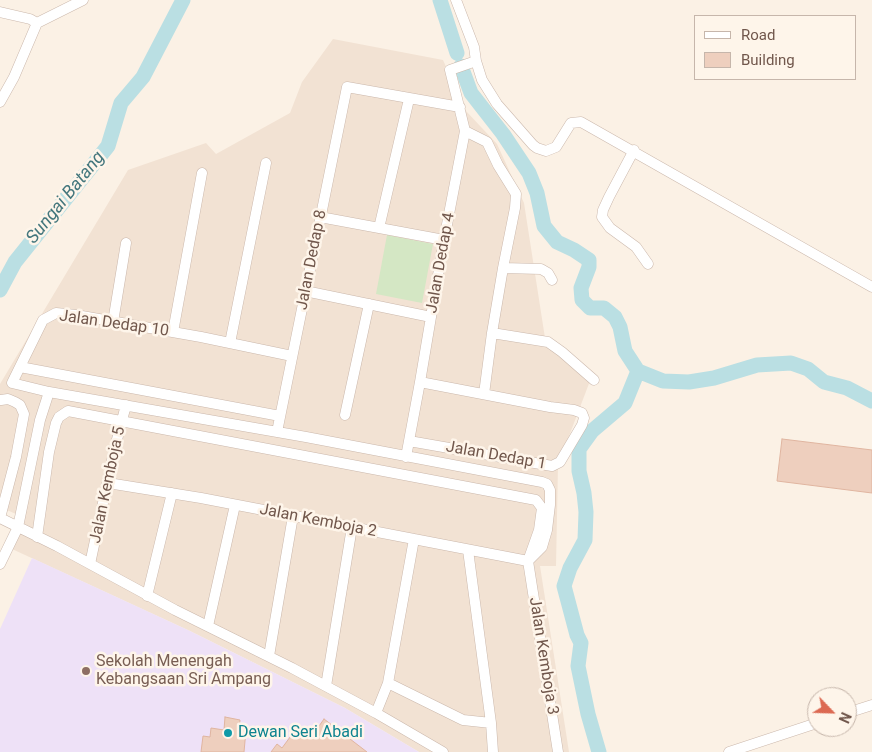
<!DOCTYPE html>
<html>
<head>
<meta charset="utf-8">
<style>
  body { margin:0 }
  #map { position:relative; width:872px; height:752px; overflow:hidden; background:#fbf1e5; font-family:Roboto,sans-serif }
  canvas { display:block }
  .legend { position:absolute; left:694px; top:15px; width:162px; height:65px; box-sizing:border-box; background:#fef5ea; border:1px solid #c6b6ab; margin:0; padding:6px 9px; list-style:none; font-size:15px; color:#71574c }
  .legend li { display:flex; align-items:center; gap:10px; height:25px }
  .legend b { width:25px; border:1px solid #c6b6ab }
  .north { position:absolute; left:807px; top:687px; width:50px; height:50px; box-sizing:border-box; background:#fef5ea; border:1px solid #c6b6ab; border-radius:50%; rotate:114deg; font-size:14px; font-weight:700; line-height:20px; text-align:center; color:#71574c }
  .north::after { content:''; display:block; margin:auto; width:18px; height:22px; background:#dc6952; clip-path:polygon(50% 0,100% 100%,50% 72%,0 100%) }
</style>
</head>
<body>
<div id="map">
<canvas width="872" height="752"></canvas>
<ul class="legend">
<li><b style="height:6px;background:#fff"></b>Road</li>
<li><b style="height:14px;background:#eecfbe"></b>Building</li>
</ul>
<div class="north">N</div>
</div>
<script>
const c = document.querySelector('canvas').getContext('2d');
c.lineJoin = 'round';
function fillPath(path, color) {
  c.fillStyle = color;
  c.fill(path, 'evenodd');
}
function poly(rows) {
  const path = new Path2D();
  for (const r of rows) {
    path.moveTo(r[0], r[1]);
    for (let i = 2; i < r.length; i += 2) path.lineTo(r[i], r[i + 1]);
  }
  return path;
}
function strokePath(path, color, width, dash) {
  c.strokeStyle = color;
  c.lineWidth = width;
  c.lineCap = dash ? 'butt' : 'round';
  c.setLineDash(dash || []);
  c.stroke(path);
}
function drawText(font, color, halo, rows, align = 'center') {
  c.font = font + ' Roboto,sans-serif';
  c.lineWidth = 5;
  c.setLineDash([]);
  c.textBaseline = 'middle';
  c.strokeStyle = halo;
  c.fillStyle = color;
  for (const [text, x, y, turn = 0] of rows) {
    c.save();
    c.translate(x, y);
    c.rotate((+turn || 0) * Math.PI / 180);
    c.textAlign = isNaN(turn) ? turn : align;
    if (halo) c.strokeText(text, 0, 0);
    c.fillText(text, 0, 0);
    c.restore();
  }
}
const residential = poly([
  [333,39,443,60,466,111,497,144,524,203,545,338,593,373,558,465,556,566,540,566,569,752,419,752,345,708,190,631,12,549,25,518,0,507,0,384,128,170,206,143,216,154,290,113,302,82]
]);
const education = poly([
  [32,558,190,631,345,708,419,752,0,752,0,629]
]);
const green = poly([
  [387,235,433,244,422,303,376,294]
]);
const river = poly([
  [440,0,457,53],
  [461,66,471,93,503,134,529,173,537,193,544,226,557,242,574,250,589,260,589,267,581,288,582,300,590,308,604,308,615,317,620,327,625,351,638,371,663,381,689,382,714,378,757,365,791,363,808,369,824,382,847,388,872,401],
  [0,290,15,262,108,146,121,103,143,77,183,0],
  [599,752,588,714,578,666,581,643,577,635,564,586,570,568,585,540,586,512,584,493,579,471,579,449,592,431,625,403,638,371]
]);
const building = poly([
  [782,439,872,450,872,493,777,481,782,439],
  [225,717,240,720,239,730,246,730,244,752,201,752,203,736,210,737,211,728,224,730,225,717],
  [324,719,367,752,271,752,277,744,282,748,296,729,310,739,324,719]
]);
const minor = poly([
  [0,12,30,19,37,23,14,77,0,102],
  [37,23,83,0],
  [476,61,482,80,497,104,533,145,537,148,546,151,556,147,571,123,581,122,872,287],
  [465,131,487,142,498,165,516,194,515,208,503,268,492,333,484,394],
  [634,150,609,197,603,210,602,217,610,228,636,247,648,264],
  [320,217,444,240],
  [379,228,409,99],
  [503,268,541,269,548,273,552,280],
  [305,291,431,317],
  [113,322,126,243],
  [173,332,202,173],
  [492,333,548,342,562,352,594,380],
  [230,343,266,163],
  [292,356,201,337,76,315,56,313,43,320,12,383,49,392,306,437,542,482,547,484,550,490,550,505,547,530,542,547,528,561],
  [20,367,280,416],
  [345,415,369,304],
  [277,432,347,87,460,107],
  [409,441,552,466,560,462,582,425,584,418,582,413,574,410,550,407,420,382],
  [406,457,420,382,444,240,465,131,450,70,476,61,474,47,456,0],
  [108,483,201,498,528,561],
  [0,518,57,546,175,610,292,668,376,713,443,752],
  [0,518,16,457,24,414,20,405,15,402,8,399,1,400],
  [37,537,49,452,56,423,59,417,68,411,536,500,542,508,539,530,528,561,558,752],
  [468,550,491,723,493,752],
  [0,564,18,527,40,420,49,392],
  [90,564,114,451,126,405],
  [147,596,172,493],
  [208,626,235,505],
  [269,656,293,516],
  [388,683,463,720,491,723],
  [326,686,352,527],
  [376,713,388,683,414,539],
  [847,713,872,705],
  [729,752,817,723]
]);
const markers = [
  [86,671,5,"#8d6e63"],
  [228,733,5,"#0f9aa8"]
];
const streetNames = [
  ["Jalan Dedap 8",312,260,-79],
  ["Jalan Dedap 4",441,263,-80],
  ["Jalan Dedap 10",114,324,8],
  ["Jalan Dedap 1",496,456,10],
  ["Jalan Kemboja 5",108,485,-78],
  ["Jalan Kemboja 2",318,521,11],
  ["Jalan Kemboja 3",543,656,81]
];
const educationNames = [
  ["Sekolah Menengah",96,662],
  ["Kebangsaan Sri Ampang",96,680]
];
const cultureNames = [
  ["Dewan Seri Abadi",238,733]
];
const waterNames = [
  ["Sungai Batang",66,198,-51]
];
fillPath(residential, '#f2e2d3');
fillPath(education, '#eee1f7');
fillPath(green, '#d4e7c4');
strokePath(river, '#badfe3', 15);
fillPath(building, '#eecfbe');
strokePath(building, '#e0b5a0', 1);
strokePath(minor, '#cbb8ac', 11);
strokePath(minor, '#fff', 10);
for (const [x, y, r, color] of markers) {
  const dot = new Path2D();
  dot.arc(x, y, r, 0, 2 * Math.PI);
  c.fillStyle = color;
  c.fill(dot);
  strokePath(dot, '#fef5ea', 2);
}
drawText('16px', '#71574c', '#fef5ea', streetNames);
drawText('16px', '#785e54', '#fef5ea', educationNames, 'left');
drawText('16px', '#0d838f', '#fef5ea', cultureNames, 'left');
drawText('italic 18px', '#44777d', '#fef5ea', waterNames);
</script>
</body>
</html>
